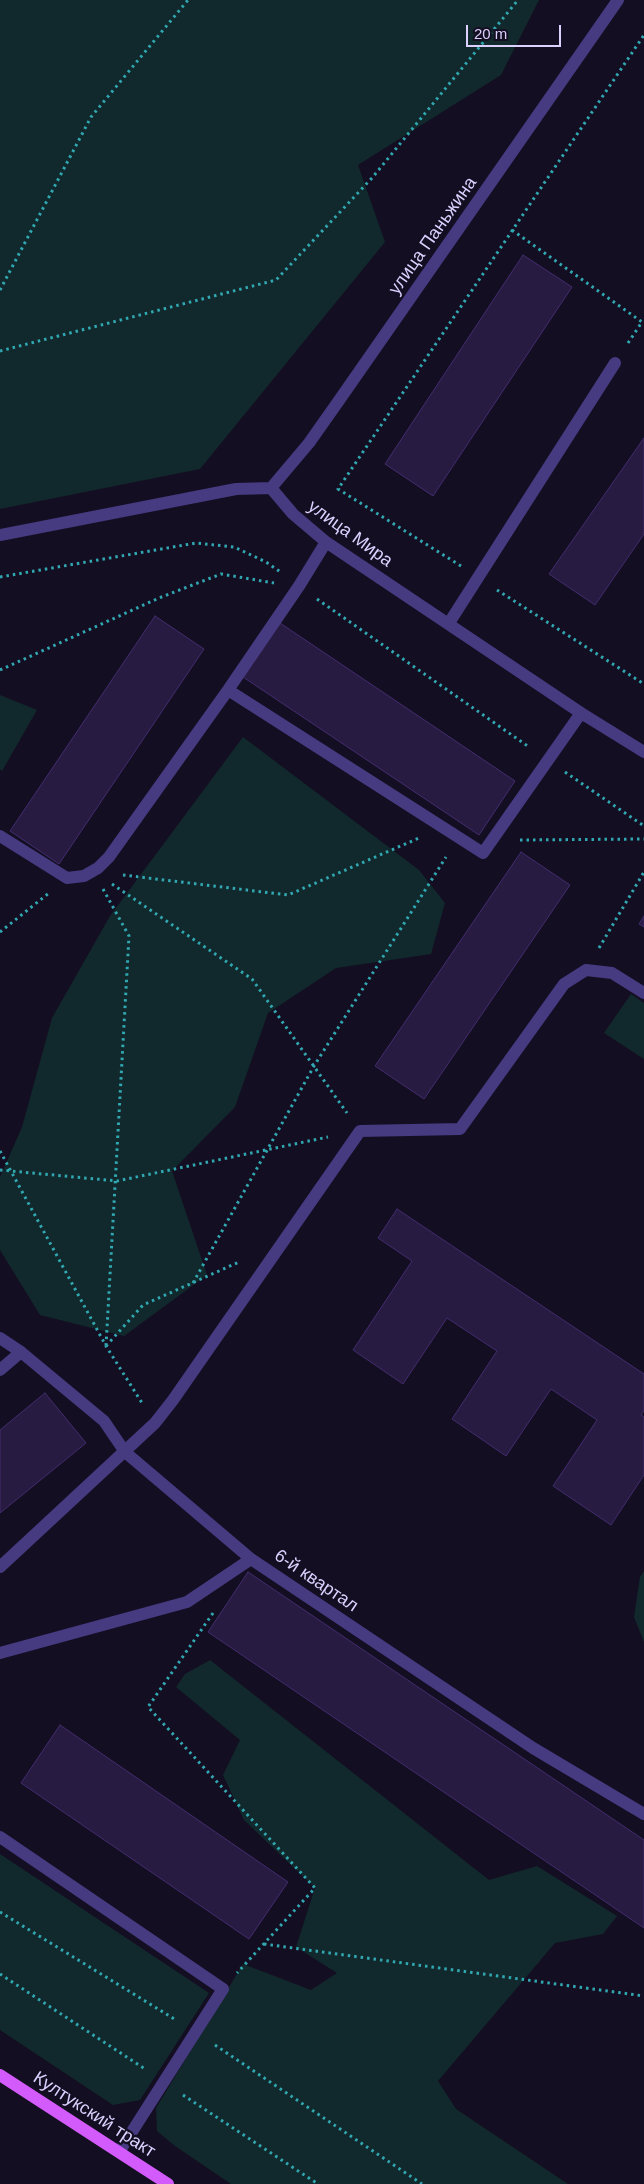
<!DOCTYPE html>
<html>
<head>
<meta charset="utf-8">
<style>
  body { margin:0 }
  #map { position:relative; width:644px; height:2184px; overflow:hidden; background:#140e22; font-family:Helvetica,sans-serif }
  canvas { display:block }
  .scale { position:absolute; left:466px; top:25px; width:95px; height:22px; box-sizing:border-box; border:2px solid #dbd0fe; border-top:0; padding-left:6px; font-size:15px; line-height:18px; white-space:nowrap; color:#dbd0fe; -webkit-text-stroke:4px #140e22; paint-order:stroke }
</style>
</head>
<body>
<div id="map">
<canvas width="644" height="2184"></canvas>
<div class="scale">20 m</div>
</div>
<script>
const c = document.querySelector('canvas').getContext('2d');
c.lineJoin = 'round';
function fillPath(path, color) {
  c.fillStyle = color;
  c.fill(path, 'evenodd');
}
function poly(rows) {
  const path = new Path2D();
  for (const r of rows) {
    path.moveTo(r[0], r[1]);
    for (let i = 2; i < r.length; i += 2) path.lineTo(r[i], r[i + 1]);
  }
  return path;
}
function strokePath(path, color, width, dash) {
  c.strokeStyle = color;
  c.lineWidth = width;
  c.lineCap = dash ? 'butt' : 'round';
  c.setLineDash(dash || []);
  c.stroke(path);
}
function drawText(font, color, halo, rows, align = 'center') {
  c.font = font + ' Helvetica,sans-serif';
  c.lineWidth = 4.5;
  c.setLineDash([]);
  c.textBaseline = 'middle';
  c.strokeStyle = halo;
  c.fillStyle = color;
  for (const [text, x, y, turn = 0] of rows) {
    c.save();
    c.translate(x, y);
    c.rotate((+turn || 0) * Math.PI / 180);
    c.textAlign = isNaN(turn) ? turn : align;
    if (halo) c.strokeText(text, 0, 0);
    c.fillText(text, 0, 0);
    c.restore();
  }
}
const green = poly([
  [0,0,539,0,501,75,358,165,385,242,200,469,0,509],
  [0,695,37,710,2,771,0,769],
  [243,737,419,870,445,903,431,954,336,968,268,1013,235,1107,172,1171,207,1275,124,1336,40,1315,0,1250,0,1177,22,1127,52,1018,110,916],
  [631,994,644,1003,644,1059,604,1033],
  [644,1571,644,1642,634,1617,640,1577],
  [210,1660,489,1880,537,1866,617,1916,603,1934,555,1943,438,2081,456,2109,568,2184,231,2184,175,2146,157,2131,156,2108,243,1964,311,1990,337,1973,296,1947,315,1888,244,1820,223,1775,240,1740,176,1687,185,1674],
  [0,1854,209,1993,140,2100,113,2105,0,2030]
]);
const building = poly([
  [523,255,572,287,433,496,385,464,523,255],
  [644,438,644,534,595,605,549,574,644,438],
  [155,616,204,649,59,864,10,831,155,616],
  [280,623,515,781,479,835,243,677,280,623],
  [521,852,570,885,424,1099,375,1066,521,852],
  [644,916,644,927,639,924,644,916],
  [397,1209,644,1374,644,1411,641,1415,644,1417,644,1475,611,1525,553,1486,597,1420,551,1389,506,1456,452,1419,497,1351,447,1318,403,1384,353,1350,412,1261,378,1238,397,1209],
  [45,1393,86,1443,0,1513,0,1430,45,1393],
  [248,1572,644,1840,644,1928,208,1632,248,1572],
  [60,1725,288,1882,249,1939,21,1783,60,1725]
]);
const path = poly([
  [512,230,642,322,626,346],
  [0,290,91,117,188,0],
  [0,351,276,280,372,178,518,0],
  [461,566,338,489,644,35],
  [0,577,196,543,234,547,266,562,282,573],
  [497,590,644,684],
  [317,599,529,747],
  [0,670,159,598,221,574,274,583],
  [565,772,644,826],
  [520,840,644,839],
  [123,875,288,895,419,838],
  [112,884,252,979,347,1113],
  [103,889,129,936,106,1346],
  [0,932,49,893],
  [599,948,644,872],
  [0,1151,106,1346,142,1403],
  [0,1170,117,1181,328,1137],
  [193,1283,314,1066,446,857],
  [106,1346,143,1305,239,1262],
  [213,1613,148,1707,315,1888,237,1973],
  [0,1912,176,2020],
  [264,1944,644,1996],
  [0,1974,145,2069],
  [215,2045,422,2184],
  [183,2095,318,2184]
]);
const minor = poly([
  [271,488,309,443,340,399,618,0],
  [271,488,293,514,326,542,581,713,644,752],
  [0,535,236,489,271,488],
  [449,623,615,363],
  [228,690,483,853,581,713],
  [0,836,67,878,84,876,98,868,109,857,228,690,299,586,326,542],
  [0,1338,21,1352,104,1421,125,1452,251,1559,533,1748,644,1814],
  [0,1370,21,1352],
  [0,1567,155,1423,173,1400,360,1131,460,1129,564,984,586,970,612,973,644,993],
  [0,1653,187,1602,251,1559],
  [0,1837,223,1989,119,2152]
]);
const major = poly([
  [0,2075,168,2184]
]);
const streetNames = [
  ["улица Паньжина",433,236,-55],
  ["улица Мира",350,534,36],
  ["6-й квартал",316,1581,34],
  ["Култукский тракт",94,2115,33]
];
fillPath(green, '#11292c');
fillPath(building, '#281b42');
strokePath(building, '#422d6e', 1);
strokePath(path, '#31a8b1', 3, [2.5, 4]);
strokePath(minor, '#463a80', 12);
strokePath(major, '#d35afb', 12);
drawText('18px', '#dbd0fe', '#140e22', streetNames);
</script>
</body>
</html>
